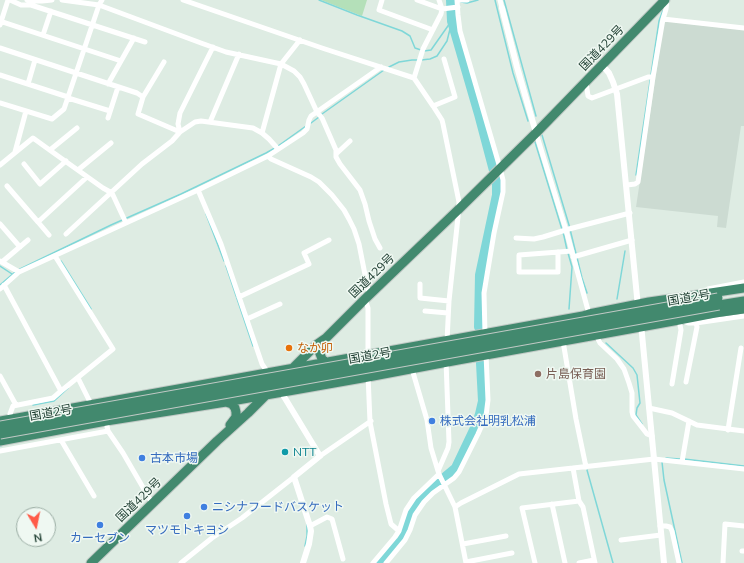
<!DOCTYPE html>
<html>
<head>
<meta charset="utf-8">
<style>
  body { margin:0 }
  #map { position:relative; width:744px; height:563px; overflow:hidden; background:#deece3; font-family:Mulish,sans-serif }
  canvas { display:block }
  .north { position:absolute; left:16px; top:507px; width:40px; height:40px; box-sizing:border-box; background:#eff8f2; border:1px solid #9bada4; border-radius:50%; rotate:170deg; font-size:11px; font-weight:700; line-height:16px; text-align:center; color:#1d3d30 }
  .north::after { content:''; display:block; margin:auto; width:14px; height:18px; background:#ff5b48; clip-path:polygon(50% 0,100% 100%,50% 72%,0 100%) }
</style>
</head>
<body>
<div id="map">
<canvas width="744" height="563"></canvas>
<div class="north">N</div>
</div>
<script>
const c = document.querySelector('canvas').getContext('2d');
c.lineJoin = 'round';
function fillPath(path, color) {
  c.fillStyle = color;
  c.fill(path, 'evenodd');
}
function poly(rows) {
  const path = new Path2D();
  for (const r of rows) {
    path.moveTo(r[0], r[1]);
    for (let i = 2; i < r.length; i += 2) path.lineTo(r[i], r[i + 1]);
  }
  return path;
}
function strokePath(path, color, width, dash) {
  c.strokeStyle = color;
  c.lineWidth = width;
  c.lineCap = dash ? 'butt' : 'round';
  c.setLineDash(dash || []);
  c.stroke(path);
}
function drawText(font, color, halo, rows, align = 'center') {
  c.font = font + ' Mulish,"Noto Sans JP",sans-serif';
  c.lineWidth = 3;
  c.setLineDash([]);
  c.textBaseline = 'middle';
  c.strokeStyle = halo;
  c.fillStyle = color;
  for (const [text, x, y, turn = 0] of rows) {
    c.save();
    c.translate(x, y);
    c.rotate((+turn || 0) * Math.PI / 180);
    c.textAlign = isNaN(turn) ? turn : align;
    if (halo) c.strokeText(text, 0, 0);
    c.fillText(text, 0, 0);
    c.restore();
  }
}
const built = poly([
  [664,21,744,30,744,126,741,126,726,228,717,227,718,216,636,207]
]);
const green = poly([
  [321,0,367,0,362,16]
]);
const stream = poly([
  [319,0,357,15,402,31,410,36,415,48,421,50],
  [495,0,513,73,528,121],
  [504,0,536,116],
  [451,1,455,1],
  [461,2,467,3,478,0],
  [424,51,431,50,450,23],
  [421,60,430,59,437,56,447,41,452,21],
  [389,67,399,62,412,60,418,60],
  [322,114,384,70],
  [311,123,319,117],
  [542,135,569,225,582,278,587,293],
  [535,142,564,236,567,250],
  [278,146,306,126],
  [636,175,659,21,663,10],
  [206,214,224,261],
  [568,253,572,267,569,309],
  [61,261,91,309],
  [0,266,12,274],
  [226,266,253,346],
  [20,269,111,225,181,194,266,153,275,148],
  [0,285,15,272],
  [617,299,625,251],
  [606,343,633,368,637,375,640,403,637,408,636,415,642,424],
  [33,405,54,401,68,388],
  [0,446,1,446],
  [666,458,680,459],
  [684,459,744,466],
  [662,462,664,480,682,563],
  [587,470,613,563],
  [305,546,307,536,307,524]
]);
const river = poly([
  [451,0,452,21,479,114,497,182,497,195,480,275,479,327],
  [380,563,402,536,415,504,420,498,456,468,476,426,480,414,483,401,481,363]
]);
const minor = poly([
  [10,0,21,5,31,5,145,42],
  [27,0,30,1,42,1,52,0],
  [62,0,99,5,201,43,226,52,281,64,294,71,300,77,304,84,317,112,322,118,336,150,336,157,340,164,360,190,365,204,369,221,375,239,380,248],
  [183,0,322,48,414,78,433,106,442,120,443,124,459,202,458,217,449,301,447,341],
  [382,0,379,10,433,30],
  [417,0,442,9,458,7],
  [457,0,458,15,460,31,500,168,503,180,503,192,494,233,484,293,485,334],
  [457,0,467,0],
  [500,0,502,8],
  [663,19,744,28],
  [0,21,121,61],
  [0,25,8,0],
  [43,35,51,11],
  [0,48,137,93,143,97,138,114,180,132],
  [0,75,68,97],
  [414,78,423,49,441,14,442,9,439,0],
  [586,82,588,96,592,98,648,77,653,77],
  [28,84,35,60],
  [108,84,134,38],
  [143,97,164,62],
  [68,98,110,111],
  [0,103,52,119,64,109,99,5,102,0],
  [433,106,455,97,444,59],
  [108,118,118,87],
  [210,122,239,54],
  [180,132,178,124,180,113,213,47],
  [262,133,281,64,300,40],
  [536,133,566,230,589,314],
  [50,150,77,128],
  [15,152,26,111],
  [336,154,350,141],
  [268,156,271,159,311,177,319,182,332,195,344,210,349,219,354,229,359,244,369,295],
  [24,164,40,184,66,161],
  [0,165,33,138,51,151,103,188,112,193,126,223],
  [78,170,111,143],
  [627,185,635,184,638,182,653,77,663,19,666,9,667,0],
  [7,186,38,222,87,177],
  [198,190,221,244,262,364,268,373],
  [38,222,49,235],
  [0,224,20,247],
  [66,234,142,164,172,141,180,132,195,122,201,121,253,128,262,133,269,139,278,149],
  [516,238,534,239,543,237,569,229,630,213],
  [558,252,558,272,519,272,519,255,572,251],
  [55,256,113,349,61,391],
  [573,257,632,240],
  [0,261,19,272],
  [2,262,28,240],
  [420,284,420,298,449,301],
  [4,285,61,391,53,398,13,406,10,414],
  [0,289,19,272,198,190,268,156,303,133,307,129,309,120,311,116,381,67],
  [708,289,744,282],
  [239,297,309,264,304,253,329,240],
  [365,299,368,308,368,355],
  [425,311,448,313],
  [247,319,280,304],
  [596,335,600,343,617,359,624,369,629,383,632,393,632,412,633,416,647,434,652,436],
  [563,341,576,419,586,467],
  [446,361,449,442,448,448,438,471,439,474,455,507,466,563],
  [412,369,427,420,431,448,438,471],
  [368,375,370,422,386,504,391,524,399,531],
  [0,376,16,405],
  [78,378,91,404],
  [686,382,697,327,696,323],
  [672,384,681,330,679,320,688,323,696,323,744,316],
  [649,408,672,413,697,425,744,431],
  [106,421,108,431,123,453,152,503],
  [728,430,741,348],
  [61,440,94,496],
  [0,451,108,431],
  [320,456,371,421],
  [682,462,689,421],
  [573,468,579,501,583,507,595,563],
  [552,504,565,563],
  [455,507,461,503,519,474,654,459,744,469],
  [310,526,327,517,332,519,343,559],
  [660,526,666,526,670,527,672,531,679,563],
  [621,540,661,535],
  [463,544,506,536],
  [742,551,744,551],
  [466,562,512,553],
  [181,563,212,538,242,518,294,477],
  [373,563,395,537,399,531,406,510,414,498,439,474],
  [386,563,405,540,410,530,415,515,424,502,433,493,454,478,459,472,478,434,486,416,488,400,486,354],
  [535,563,522,508,579,501],
  [579,563,594,560],
  [723,563,725,524,744,526]
]);
const tertiary = poly([
  [502,8,517,67,536,133],
  [602,65,609,73,613,82,617,94,638,307],
  [641,324,664,563],
  [280,390,320,456,294,477,310,526,311,531,309,544,303,563]
]);
const trunk = poly([
  [719,305,744,301],
  [324,341,319,351,322,359,326,363],
  [226,402,232,404,235,408,236,412,236,417,230,425],
  [0,421,583,316,589,314,649,302,684,297,744,288],
  [0,441,106,421,226,402,368,377,458,360,679,320,715,313,744,309],
  [91,563,217,441,248,413,316,345,326,338,365,299,459,209,536,133,665,0]
]);
const trunkBridge = poly([
  [0,426,718,298],
  [0,434,719,305]
]);
const markers = [
  [289,348,4,"#e8710a"],
  [538,374,4,"#8d6e63"],
  [432,421,4,"#3f7fe0"],
  [285,452,4,"#0f9aa8"],
  [142,458,4,"#3f7fe0"],
  [204,507,4,"#3f7fe0"],
  [187,516,4,"#3f7fe0"],
  [100,525,4,"#3f7fe0"]
];
const streetNames = [
  ["国道429号",602,48,-46],
  ["国道429号",372,276,-44],
  ["国道2号",689,298,-10],
  ["国道2号",370,356,-10],
  ["国道2号",51,413,-10],
  ["国道429号",139,500,-44]
];
const foodNames = [
  ["なか卯",297,348]
];
const educationNames = [
  ["片島保育園",546,374]
];
const shopNames = [
  ["株式会社明乳松浦",440,421],
  ["古本市場",150,458],
  ["ニシナフードバスケット",212,507],
  ["マツモトキヨシ",187,530,"center"],
  ["カーセブン",100,538,"center"]
];
const cultureNames = [
  ["NTT",293,452]
];
fillPath(built, '#ccdbd2');
fillPath(green, '#b4e0b9');
strokePath(stream, '#7fd7d8', 1.5);
strokePath(river, '#7fd7d8', 10);
strokePath(trunk, '#c0c9c5', 11);
strokePath(minor, '#fff', 5);
strokePath(tertiary, '#fff', 6);
strokePath(trunk, '#42896e', 9);
strokePath(trunkBridge, '#c0c9c5', 11, []);
strokePath(trunkBridge, '#42896e', 9);
for (const [x, y, r, color] of markers) {
  const dot = new Path2D();
  dot.arc(x, y, r, 0, 2 * Math.PI);
  c.fillStyle = color;
  c.fill(dot);
  strokePath(dot, '#eff8f2', 1.5);
}
drawText('12px', '#1d3d30', '#eff8f2', streetNames);
drawText('12px', '#c56008', '#eff8f2', foodNames, 'left');
drawText('12px', '#785e54', '#eff8f2', educationNames, 'left');
drawText('12px', '#366cbe', '#eff8f2', shopNames, 'left');
drawText('12px', '#0d838f', '#eff8f2', cultureNames, 'left');
</script>
</body>
</html>
